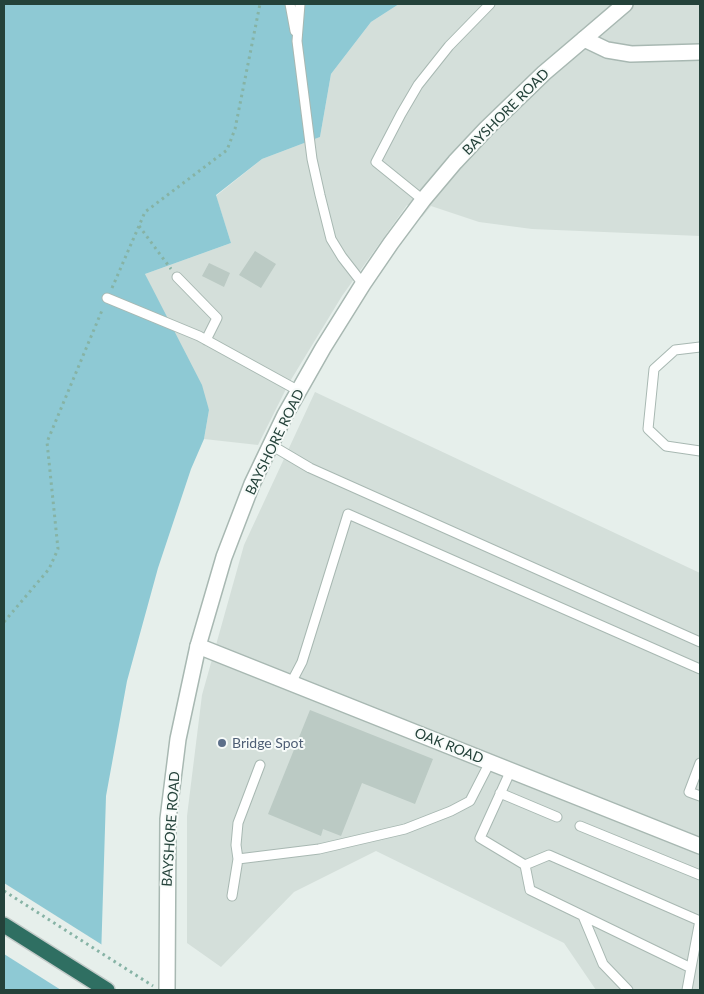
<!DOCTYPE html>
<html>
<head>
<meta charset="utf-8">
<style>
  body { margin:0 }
  #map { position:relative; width:704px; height:994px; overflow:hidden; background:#e6efeb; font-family:Lato,sans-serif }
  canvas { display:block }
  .frame { position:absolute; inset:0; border:5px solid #24423a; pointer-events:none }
</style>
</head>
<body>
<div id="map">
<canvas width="704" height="994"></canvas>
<div class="frame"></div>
</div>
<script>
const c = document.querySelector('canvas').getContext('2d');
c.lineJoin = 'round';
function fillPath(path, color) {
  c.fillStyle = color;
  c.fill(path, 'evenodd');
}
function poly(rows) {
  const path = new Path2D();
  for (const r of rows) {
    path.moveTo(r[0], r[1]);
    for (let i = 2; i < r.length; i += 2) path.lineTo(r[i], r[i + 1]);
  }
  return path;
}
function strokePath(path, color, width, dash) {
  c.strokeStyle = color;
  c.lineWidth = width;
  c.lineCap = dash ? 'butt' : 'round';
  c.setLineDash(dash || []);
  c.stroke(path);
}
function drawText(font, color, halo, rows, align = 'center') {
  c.font = font + ' Lato,sans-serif';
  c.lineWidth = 4;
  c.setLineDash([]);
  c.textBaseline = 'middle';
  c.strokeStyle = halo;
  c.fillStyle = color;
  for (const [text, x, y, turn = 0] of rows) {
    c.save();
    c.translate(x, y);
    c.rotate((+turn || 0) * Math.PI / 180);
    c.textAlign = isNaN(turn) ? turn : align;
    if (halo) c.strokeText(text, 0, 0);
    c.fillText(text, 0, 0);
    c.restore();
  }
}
const built = poly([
  [399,4,700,4,700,236,532,229,479,222,431,206,422,217,407,205,342,296,289,383,258,445,204,439,209,410,145,274,231,243,216,196,262,159,320,137,331,74,371,22],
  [315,392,700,573,700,990,596,990,564,943,376,851,294,892,221,967,187,943,187,816,202,695,244,545]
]);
const water = poly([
  [4,4,399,4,371,22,331,74,320,137,262,159,216,195,231,243,145,274,202,385,209,410,204,439,191,469,158,568,127,681,106,796,100,990,4,990]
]);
const pier = poly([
  [4,883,104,946,103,990,61,990,4,954]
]);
const building = poly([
  [255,251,276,264,261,288,239,275],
  [209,263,230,273,224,287,202,276],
  [310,710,433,759,415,804,362,783,341,836,323,829,321,836,268,814]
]);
const path = poly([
  [139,226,171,269],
  [112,288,145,212,227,150,235,129,260,4],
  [4,622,49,569,58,549,47,442,103,308],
  [4,891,153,986]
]);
const service = poly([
  [290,4,295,31],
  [300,4,297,41,312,159,320,195,331,239,342,257,363,284],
  [423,200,376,162,401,114,418,85,449,46,490,4],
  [177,277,217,318,206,340],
  [107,298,199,336,299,391],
  [700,347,675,350,654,369,648,429,666,446,700,451],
  [271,445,310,468,700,642],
  [291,683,302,662,348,514,700,669],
  [700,763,689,792,700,796],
  [260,765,238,823,236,845,238,859,319,849,405,829,451,811,470,801,490,762],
  [511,770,480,838,525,865,530,890,691,968,700,920],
  [500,793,557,817],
  [580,826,700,875],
  [525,865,549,855,700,921],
  [232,896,238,859],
  [583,916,603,964,628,990],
  [687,990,691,968]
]);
const minor = poly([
  [584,39,625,4],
  [198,646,700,846]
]);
const tertiary = poly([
  [167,990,168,819,178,739,198,646,224,557,252,484,285,415,323,348,363,284,391,243,423,200,455,162,486,129,544,73,584,39,607,50,631,54,700,52]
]);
const motorway = poly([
  [4,925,107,990]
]);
const markers = [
  [222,743,5,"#5c6f8a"]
];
const streetNames = [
  ["BAYSHORE ROAD",506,112,-45],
  ["BAYSHORE ROAD",275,442,-64],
  ["OAK ROAD",449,746,22],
  ["BAYSHORE ROAD",171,829,-86]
];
const serviceNames = [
  ["Bridge Spot",232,743]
];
fillPath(built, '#d4dfda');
fillPath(water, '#8ec9d4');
fillPath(pier, '#e6efeb');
fillPath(building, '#bbcac4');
strokePath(service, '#a8b8b2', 11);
strokePath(minor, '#a8b8b2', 18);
strokePath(tertiary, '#a8b8b2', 18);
strokePath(motorway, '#c2cac8', 18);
strokePath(path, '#86b3a5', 3, [2.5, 4]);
strokePath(service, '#fff', 9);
strokePath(minor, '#fff', 15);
strokePath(tertiary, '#fff', 15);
strokePath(motorway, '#2f6f62', 15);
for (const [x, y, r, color] of markers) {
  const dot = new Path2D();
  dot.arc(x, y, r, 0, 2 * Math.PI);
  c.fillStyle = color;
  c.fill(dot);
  strokePath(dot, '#f7fbf9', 2);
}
drawText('14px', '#24423a', '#f7fbf9', streetNames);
drawText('14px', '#4e5e75', '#f7fbf9', serviceNames, 'left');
</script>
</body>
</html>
